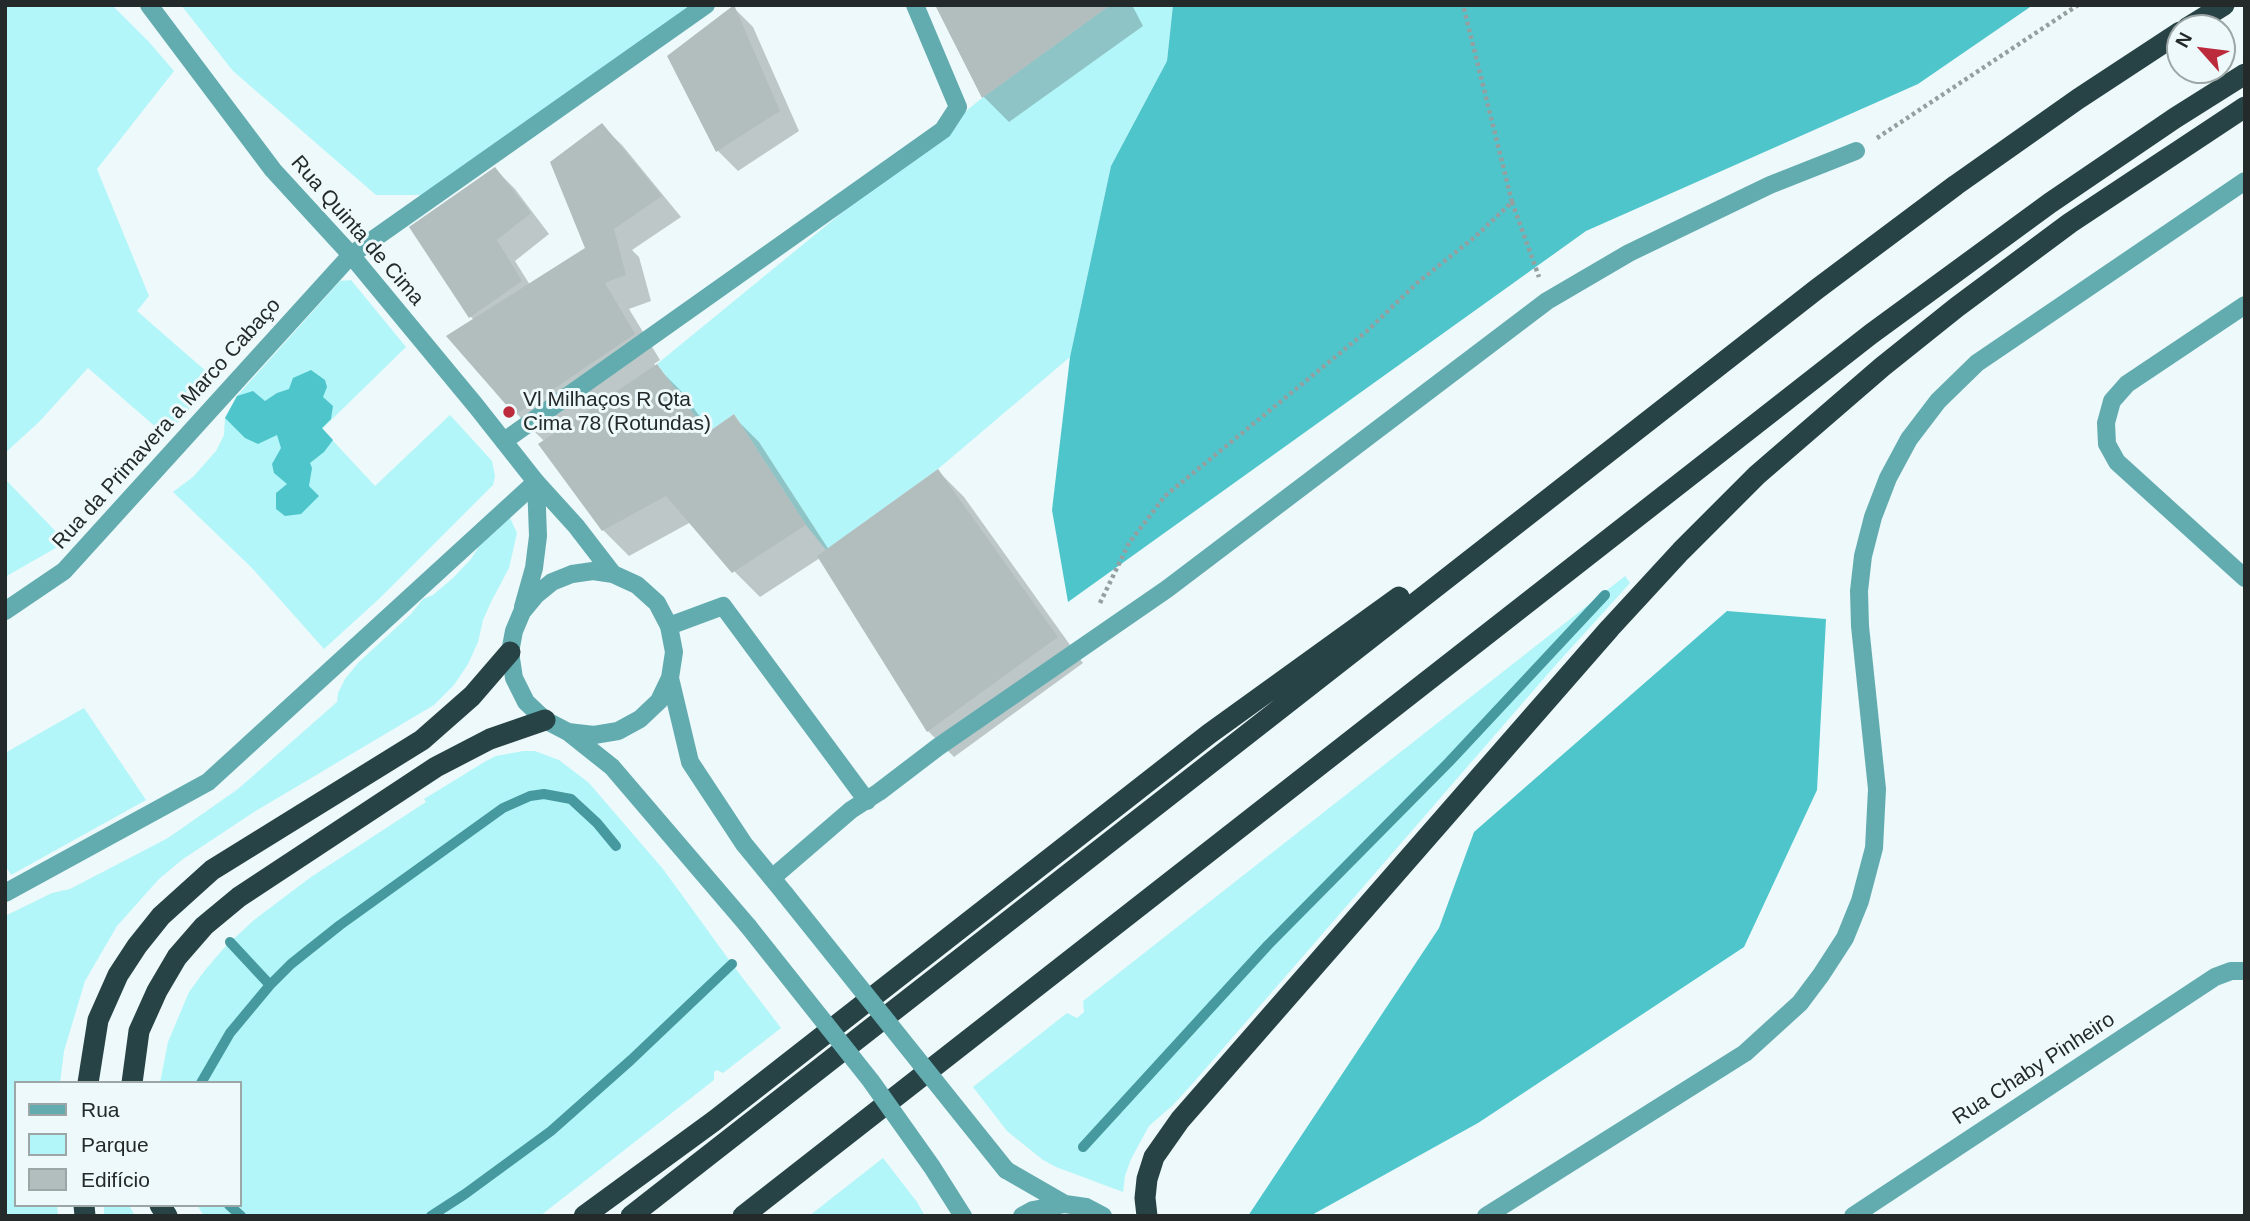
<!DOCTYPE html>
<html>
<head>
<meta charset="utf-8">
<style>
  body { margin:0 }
  #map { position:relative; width:2250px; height:1221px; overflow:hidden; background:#edf9fa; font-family:Helvetica,sans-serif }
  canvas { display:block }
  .frame { position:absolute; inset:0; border:7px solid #242929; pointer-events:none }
  .legend { position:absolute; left:14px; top:1081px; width:228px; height:126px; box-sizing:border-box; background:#edf9fa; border:2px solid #9da6a6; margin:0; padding:9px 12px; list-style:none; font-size:21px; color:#242929 }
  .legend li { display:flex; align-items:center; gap:14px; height:35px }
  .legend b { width:35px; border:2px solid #9da6a6 }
  .north { position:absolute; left:2166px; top:14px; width:70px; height:70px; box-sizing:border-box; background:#edf9fa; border:2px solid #9da6a6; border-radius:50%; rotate:298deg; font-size:19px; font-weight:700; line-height:28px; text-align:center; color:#242929 }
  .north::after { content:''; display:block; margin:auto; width:24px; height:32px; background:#bc2b3c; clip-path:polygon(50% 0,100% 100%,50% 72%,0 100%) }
</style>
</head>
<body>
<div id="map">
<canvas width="2250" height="1221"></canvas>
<div class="frame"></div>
<ul class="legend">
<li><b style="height:9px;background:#62acb0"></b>Rua</li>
<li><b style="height:19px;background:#b3f6f9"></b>Parque</li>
<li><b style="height:19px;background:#b2bdbd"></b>Edifício</li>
</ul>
<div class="north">N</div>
</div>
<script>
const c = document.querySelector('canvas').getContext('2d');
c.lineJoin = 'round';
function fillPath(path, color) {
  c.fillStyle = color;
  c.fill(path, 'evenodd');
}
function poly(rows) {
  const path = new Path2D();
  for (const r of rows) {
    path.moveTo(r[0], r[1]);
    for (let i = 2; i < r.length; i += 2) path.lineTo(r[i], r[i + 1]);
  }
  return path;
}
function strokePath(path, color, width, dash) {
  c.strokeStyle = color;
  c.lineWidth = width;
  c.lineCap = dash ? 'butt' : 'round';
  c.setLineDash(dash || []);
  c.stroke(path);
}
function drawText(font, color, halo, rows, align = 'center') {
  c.font = font + ' Helvetica,sans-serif';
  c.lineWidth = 6;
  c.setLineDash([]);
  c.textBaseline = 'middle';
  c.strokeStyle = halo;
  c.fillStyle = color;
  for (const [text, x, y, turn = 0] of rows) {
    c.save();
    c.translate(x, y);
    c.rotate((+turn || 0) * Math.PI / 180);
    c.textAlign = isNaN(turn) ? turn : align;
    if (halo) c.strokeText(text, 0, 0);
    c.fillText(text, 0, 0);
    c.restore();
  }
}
const green = poly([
  [5,5,112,5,149,42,174,71,97,169,149,296,137,311,215,379,166,436,88,368,39,422,5,453],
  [181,5,711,5,424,195,376,195,233,71],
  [1110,5,1173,5,1167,61,1111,166,1070,357,938,469,826,550,806,525,734,414,707,433,657,364,982,98],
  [351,280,406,347,322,429,375,486,450,415,492,461,495,476,493,485,380,598,324,649,252,568,173,492,193,477,216,451,224,435,225,418,237,396,340,281],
  [5,479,66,542,5,577],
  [510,518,517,533,509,568,491,602,483,620,478,642,468,664,454,685,434,705,254,812,183,859,159,879,117,926,85,981,64,1051,60,1083,16,1083,16,1205,57,1205,58,1216,5,1216,5,916,52,893,70,889,168,838,238,789,337,702,338,693,345,679,359,662,411,614,423,599,433,595,453,578,471,559,487,534,498,525],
  [1625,576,1630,583,1553,668,1193,1083,1173,1105,1149,1126,1131,1159,1125,1176,1123,1192,1056,1167,1043,1160,1007,1131,973,1087,1067,1013,1077,1018,1084,1012,1083,1001],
  [84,708,146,800,11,875,5,865,5,753],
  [523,751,535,751,559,760,589,783,663,869,732,964,781,1028,723,1073,717,1070,714,1072,714,1080,540,1216,204,1216,197,1205,240,1205,240,1083,160,1083,168,1042,189,992,206,969,224,948,254,920,311,877,426,802,424,799,486,761,496,756],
  [883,1158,917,1202,925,1216,809,1216],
  [104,1205,129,1205,135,1216,104,1216]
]);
const forest = poly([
  [1173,5,2033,5,1918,84,1586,231,1068,602,1052,510,1070,357,1111,166,1167,61],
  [311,370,325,380,327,387,323,397,333,406,331,419,322,428,333,440,324,452,310,463,312,468,309,486,319,496,301,514,285,516,276,509,276,493,287,484,274,473,272,464,281,448,277,435,258,444,245,438,225,418,237,396,253,391,265,401,277,393,289,389,293,378],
  [1727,611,1826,619,1817,790,1744,947,1478,1123,1310,1216,1248,1216,1439,928,1474,832]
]);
const shadow = poly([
  [937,5,1132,5,1143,26,1009,122,984,97],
  [733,7,753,27,799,131,738,171,718,151,669,57],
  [602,126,622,145,681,217,632,250,639,257,651,301,629,309,660,360,654,364,682,392,711,432,733,416,759,442,829,550,938,471,964,497,1083,663,954,757,928,731,820,558,760,597,734,571,691,522,629,556,603,530,545,442,517,414,474,320,471,317,495,169,515,189,549,234,515,261,530,285,587,248]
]);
const stream = poly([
  [230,942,270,985],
  [201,1083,230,1033,270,985,291,964,340,925,503,808,530,796,544,794,571,799,597,823,616,846],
  [1083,1147,1268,945,1449,762,1605,595],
  [229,1205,241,1216],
  [431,1216,465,1194,551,1131,631,1060,732,964]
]);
const building = poly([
  [734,5,780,111,716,152,667,56],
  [935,5,1110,5,982,98],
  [602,123,662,196,614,229,626,275,605,283,635,334,515,415,446,336,585,248,550,162],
  [495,167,531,213,497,240,522,281,469,318,409,227],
  [657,364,707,433,734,414,806,525,732,573,666,496,602,531,538,444],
  [938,469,1058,637,927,732,817,556]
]);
const path = poly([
  [1877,138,2078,5],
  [1512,202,1539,277],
  [1100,603,1129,543,1165,496,1367,331,1417,283,1476,236,1512,202,1463,5]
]);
const minor = poly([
  [2245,305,2127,384,2112,401,2106,423,2107,444,2117,462,2245,578],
  [504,441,943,130,958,107,915,5],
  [5,611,64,571,351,255,706,5],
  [669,626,723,606,867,801],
  [772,878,851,810,879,792,938,747,1167,589,1547,301,1629,253,1770,185,1856,151],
  [5,893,208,782,536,482],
  [1853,1216,2215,977,2231,971,2245,971]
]);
const tertiary = poly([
  [149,5,273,170,351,255,476,406,536,482,576,526,613,574],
  [523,607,534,568,538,536,536,482],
  [670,678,690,762,744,844,785,894],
  [568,732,594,735,618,731,640,719,659,701,670,678,674,652,669,626,657,603,637,585,613,574,593,571,572,574,552,582,536,595,522,612,514,631,510,652,514,678,526,702,545,720,568,732,612,767,748,926],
  [1006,1170,1065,1204],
  [1022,1216,1033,1210,1065,1204,1086,1207,1103,1216],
  [1486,1216,1745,1053,1800,1003,1821,975,1845,938,1860,901,1874,848,1877,789,1860,626,1859,591,1863,556,1873,517,1888,478,1909,439,1938,401,1977,363,2245,181]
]);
const motorway = poly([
  [2187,28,2224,5],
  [88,1083,98,1020,118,975,137,946,161,916,212,870,422,740,472,696,510,652],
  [132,1083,139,1031,157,991,177,957,204,926,239,897,436,767,490,739,545,720],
  [84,1205,85,1216],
  [160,1205,167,1216],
  [584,1216,714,1121,1209,734,1399,597],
  [631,1216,1817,289,1956,185,2078,99,2180,32],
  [743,1216,1871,334,2050,203,2175,118,2245,74],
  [1147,1216,1145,1198,1147,1179,1154,1157,1180,1120,1610,628,1681,551,1757,475,1882,367,1957,307,2070,223,2245,107]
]);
const tertiaryBridge = poly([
  [785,894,1006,1170],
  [748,926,871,1081,932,1167,963,1216]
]);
const markers = [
  [509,412,7,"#bc2b3c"]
];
const streetNames = [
  ["Rua Quinta de Cima",357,231,49],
  ["Rua da Primavera a Marco Cabaço",167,424,-48],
  ["Rua Chaby Pinheiro",2034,1069,-33]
];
const poiNames = [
  ["Vl Milhaços R Qta",523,400],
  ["Cima 78 (Rotundas)",523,424]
];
fillPath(green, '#b3f6f9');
fillPath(forest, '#4ec5cb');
fillPath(shadow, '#0003');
strokePath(stream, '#469a9f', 10);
fillPath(building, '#b2bdbd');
strokePath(path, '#969fa0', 4.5, [3.5, 3.5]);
strokePath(minor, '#62acb0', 18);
strokePath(tertiary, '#62acb0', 18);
strokePath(motorway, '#284345', 21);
strokePath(tertiaryBridge, '#62acb0', 18);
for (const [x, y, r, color] of markers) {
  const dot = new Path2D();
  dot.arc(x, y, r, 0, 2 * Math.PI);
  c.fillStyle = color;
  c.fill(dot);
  strokePath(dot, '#edf9fa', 2.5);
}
drawText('21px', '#242929', '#edf9fa', streetNames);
drawText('21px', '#242929', '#edf9fa', poiNames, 'left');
</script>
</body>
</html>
